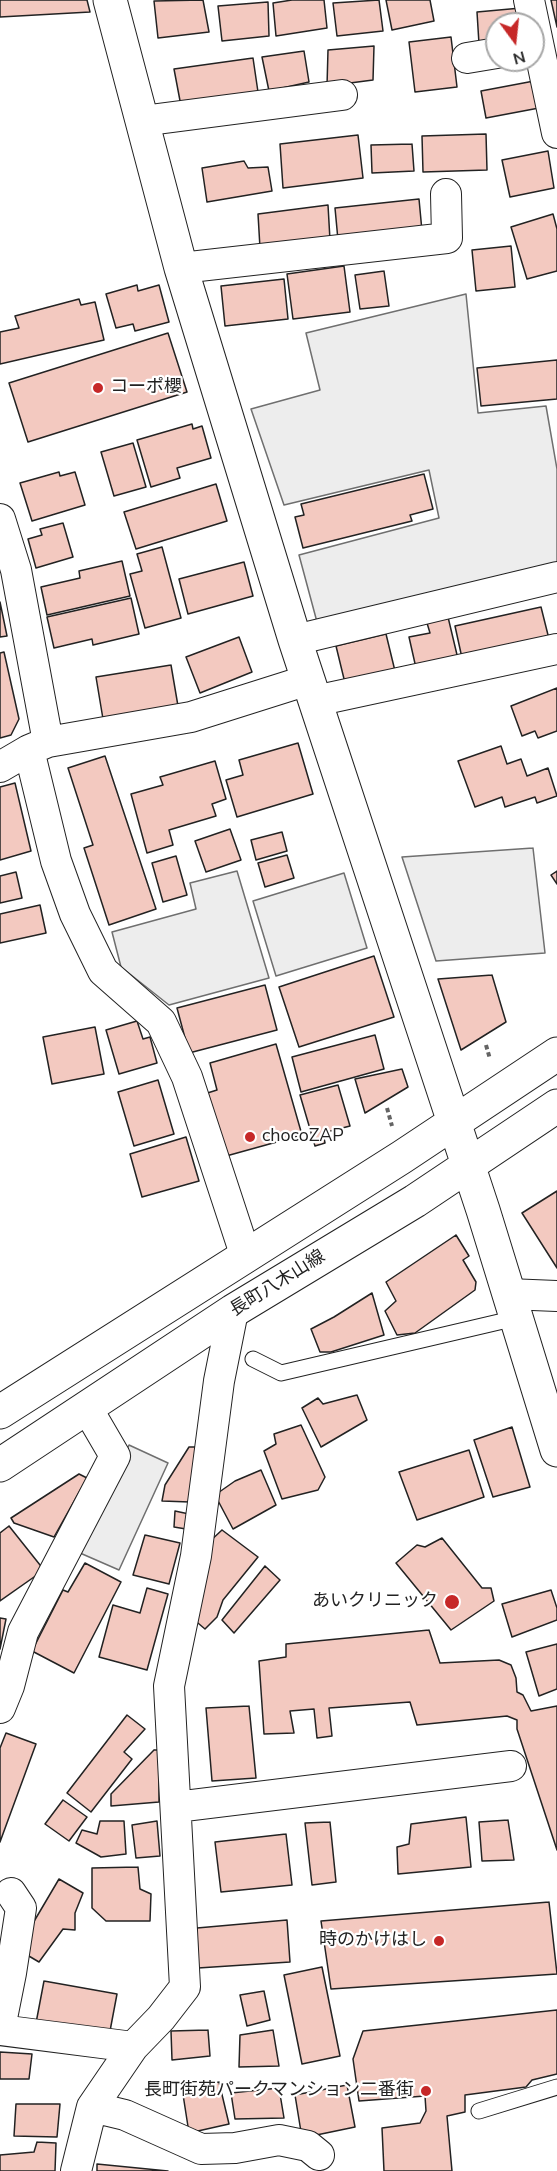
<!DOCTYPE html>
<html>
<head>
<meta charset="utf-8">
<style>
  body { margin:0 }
  #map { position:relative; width:557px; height:2171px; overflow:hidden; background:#fff; font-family:"Nunito Sans",sans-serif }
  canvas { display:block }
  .north { position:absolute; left:485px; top:12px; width:60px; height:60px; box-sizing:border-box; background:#fff; border:2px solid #a7a7a7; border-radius:50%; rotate:165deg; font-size:16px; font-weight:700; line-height:24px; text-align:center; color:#222 }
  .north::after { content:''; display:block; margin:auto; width:21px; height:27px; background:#c62828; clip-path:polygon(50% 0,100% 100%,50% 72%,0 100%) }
</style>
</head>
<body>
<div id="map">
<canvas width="557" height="2171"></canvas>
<div class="north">N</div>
</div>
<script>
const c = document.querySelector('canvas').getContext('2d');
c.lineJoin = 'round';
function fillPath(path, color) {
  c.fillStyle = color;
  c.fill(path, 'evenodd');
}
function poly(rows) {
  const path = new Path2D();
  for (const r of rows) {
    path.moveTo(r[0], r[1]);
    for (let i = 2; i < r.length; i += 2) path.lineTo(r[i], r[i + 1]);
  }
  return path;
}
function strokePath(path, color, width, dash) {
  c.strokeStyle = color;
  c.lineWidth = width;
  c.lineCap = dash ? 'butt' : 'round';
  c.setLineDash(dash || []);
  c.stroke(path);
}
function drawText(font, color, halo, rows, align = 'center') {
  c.font = font + ' "Nunito Sans","Noto Sans JP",sans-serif';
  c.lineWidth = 4.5;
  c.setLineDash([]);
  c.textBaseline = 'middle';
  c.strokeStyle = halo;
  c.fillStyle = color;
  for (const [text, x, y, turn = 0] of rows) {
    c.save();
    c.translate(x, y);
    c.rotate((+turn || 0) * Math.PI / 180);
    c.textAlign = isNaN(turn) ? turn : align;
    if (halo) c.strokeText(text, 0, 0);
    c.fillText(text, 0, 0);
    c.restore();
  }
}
const parking = poly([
  [466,294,478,413,546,406,557,469,557,566,317,622,299,555,439,518,429,470,284,505,251,409,320,390,306,333,466,294],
  [533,848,545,953,436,961,402,857,533,848],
  [237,871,269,978,169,1005,121,967,112,932,196,909,190,883,237,871],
  [344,873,367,948,276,976,253,901,344,873],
  [129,1445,168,1463,119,1570,80,1553,129,1445]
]);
const building = poly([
  [0,0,87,0,90,12,0,17,0,0],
  [203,0,209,32,158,38,154,1,203,0],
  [292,0,324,0,327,28,276,36,273,3,292,0],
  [379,0,383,31,337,36,333,3,379,0],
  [386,0,430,0,434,21,392,30,386,0],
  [551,0,557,0,557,27,551,0],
  [268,2,269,36,222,41,218,6,268,2],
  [521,8,525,24,497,24,497,42,479,44,477,12,521,8],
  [451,37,457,87,415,92,409,42,451,37],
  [374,46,373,80,327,86,328,50,374,46],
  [304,51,309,82,269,91,262,57,304,51],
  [253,58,258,92,181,106,174,69,253,58],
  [534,81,539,108,486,118,481,91,534,81],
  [486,134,487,170,423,172,422,136,486,134],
  [358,135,363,178,283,188,280,144,358,135],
  [412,144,414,171,372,173,371,145,412,144],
  [548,151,554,188,510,197,502,160,548,151],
  [244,161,248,168,268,167,272,191,207,202,202,168,244,161],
  [419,199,422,231,338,240,335,208,419,199],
  [328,205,330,240,260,248,258,214,328,205],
  [553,214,557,229,557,271,527,279,511,227,553,214],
  [511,246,515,287,476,291,472,250,511,246],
  [344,266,350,312,293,319,287,274,344,266],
  [384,271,389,306,360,309,355,275,384,271],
  [284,279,288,319,225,326,221,286,284,279],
  [137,285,138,291,159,285,169,322,135,331,133,324,116,328,106,294,137,285],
  [79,299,81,305,95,302,104,340,0,364,0,332,19,328,15,316,79,299],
  [168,333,187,392,28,442,9,383,168,333],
  [557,360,557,399,481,406,477,368,557,360],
  [192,424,193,429,202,426,211,458,177,468,180,478,151,487,137,440,192,424],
  [133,443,146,487,114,496,101,452,133,443],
  [59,472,60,476,75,472,85,505,32,521,20,483,59,472],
  [424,474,433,509,410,515,412,521,303,548,295,517,304,515,301,504,424,474],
  [216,484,227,521,136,549,124,512,216,484],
  [63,523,73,557,36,568,28,539,42,535,40,529,63,523],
  [162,547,181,618,145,628,130,574,142,571,137,554,162,547],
  [122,561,130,596,47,615,41,587,80,578,79,571,122,561],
  [244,562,253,596,188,614,179,579,244,562],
  [131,598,139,634,93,645,92,639,54,648,47,617,131,598],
  [0,602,7,636,0,637,0,602],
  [541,607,549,639,462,658,455,626,541,607],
  [448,617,458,659,416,668,409,637,430,633,427,623,448,617],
  [386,634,395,671,345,683,336,646,386,634],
  [239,637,252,672,200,693,186,657,239,637],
  [4,652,19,719,11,735,0,738,0,653,4,652],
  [171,665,178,706,103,719,96,677,171,665],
  [557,688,557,731,538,738,535,731,522,736,511,706,557,688],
  [298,743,313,794,237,817,226,780,243,775,239,760,298,743],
  [501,746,507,764,521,759,527,776,548,768,557,796,537,803,535,797,505,807,502,797,475,807,458,761,501,746],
  [105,756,156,909,109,925,84,848,93,845,68,768,105,756],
  [215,761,226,799,212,804,216,816,169,830,173,845,147,853,131,794,163,785,160,777,215,761],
  [15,783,31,851,0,860,0,787,15,783],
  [230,829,241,860,206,872,195,841,230,829],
  [282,832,287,851,256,860,251,840,282,832],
  [287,855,294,878,265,887,258,863,287,855],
  [176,856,187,895,163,902,152,863,176,856],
  [557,871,557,884,551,875,557,871],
  [16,872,22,898,0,903,0,876,16,872],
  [40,905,46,933,0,943,0,914,40,905],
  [374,956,394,1017,299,1047,279,987,374,956],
  [492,975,506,1022,461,1050,438,979,492,975],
  [265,985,277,1030,189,1053,177,1008,265,985],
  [137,1021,143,1039,150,1037,157,1063,119,1074,106,1030,137,1021],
  [95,1027,104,1074,52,1084,43,1037,95,1027],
  [375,1035,384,1069,301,1092,292,1057,375,1035],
  [276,1044,302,1135,219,1158,201,1095,217,1090,210,1063,276,1044],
  [402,1069,408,1087,365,1113,355,1079,402,1069],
  [158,1080,174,1134,134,1146,118,1092,158,1080],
  [338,1085,350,1126,323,1133,325,1143,315,1146,300,1095,338,1085],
  [186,1137,199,1181,142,1197,130,1154,186,1137],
  [557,1191,557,1268,522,1213,557,1191],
  [456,1235,469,1256,463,1260,476,1282,475,1290,415,1333,397,1335,385,1311,396,1301,386,1282,456,1235],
  [372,1293,384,1335,331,1352,320,1352,311,1329,334,1317,372,1293],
  [357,1395,367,1420,321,1447,302,1408,318,1398,323,1404,357,1395],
  [301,1425,325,1477,318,1490,282,1499,264,1451,276,1444,274,1434,301,1425],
  [512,1427,530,1487,493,1497,474,1440,512,1427],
  [189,1447,197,1447,190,1502,162,1501,165,1485,189,1447],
  [469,1450,484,1497,417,1520,399,1472,469,1450],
  [261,1470,276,1505,233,1529,215,1495,235,1481,261,1470],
  [79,1474,87,1478,54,1537,14,1523,11,1518,79,1474],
  [175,1511,189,1514,186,1529,174,1527,175,1511],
  [9,1526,44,1570,0,1601,0,1533,9,1526],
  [222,1530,258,1557,223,1600,217,1617,205,1629,192,1618,208,1543,222,1530],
  [145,1535,180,1543,169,1584,133,1575,145,1535],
  [442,1538,482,1588,491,1588,494,1601,451,1630,396,1563,417,1545,425,1547,442,1538],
  [85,1563,121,1582,74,1673,32,1651,63,1590,68,1592,85,1563],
  [265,1566,280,1580,234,1633,222,1620,265,1566],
  [147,1588,168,1594,147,1670,99,1657,113,1605,140,1613,147,1588],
  [551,1590,557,1608,557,1620,512,1637,502,1604,551,1590],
  [0,1618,6,1619,0,1649,0,1618],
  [429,1630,440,1663,499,1660,511,1665,516,1678,517,1692,523,1695,531,1711,557,1706,557,1850,517,1729,517,1720,507,1716,417,1725,410,1702,329,1708,332,1736,317,1738,314,1709,290,1711,294,1733,264,1734,259,1661,286,1657,286,1644,429,1630],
  [557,1644,557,1689,539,1696,526,1652,557,1644],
  [249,1706,256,1778,212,1781,206,1708,249,1706],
  [127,1715,145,1729,124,1752,132,1759,91,1812,67,1793,127,1715],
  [6,1733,36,1744,0,1842,0,1748,6,1733],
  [154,1750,159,1750,159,1802,111,1806,111,1794,154,1750],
  [63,1800,87,1817,69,1841,45,1824,63,1800],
  [466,1817,471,1867,398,1874,397,1847,409,1844,411,1824,466,1817],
  [508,1820,514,1860,482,1861,479,1822,508,1820],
  [100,1821,124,1821,126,1854,101,1857,76,1843,82,1830,97,1834,100,1821],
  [157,1821,160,1856,136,1858,132,1825,157,1821],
  [330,1822,336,1882,312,1885,305,1823,330,1822],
  [286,1834,292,1885,221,1892,215,1842,286,1834],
  [138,1867,140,1889,151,1894,150,1921,106,1921,92,1908,92,1868,138,1867],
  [59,1879,83,1893,75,1913,75,1930,63,1929,39,1962,22,1952,23,1940,59,1879],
  [549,1902,557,1974,331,1989,321,1921,549,1902],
  [287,1920,290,1962,198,1968,197,1928,287,1920],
  [322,1967,340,2056,302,2064,284,1975,322,1967],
  [44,1981,117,1994,110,2031,36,2023,44,1981],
  [264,1991,270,2020,247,2026,240,1995,264,1991],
  [557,2010,557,2074,532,2080,526,2087,465,2095,465,2112,447,2116,452,2171,384,2171,382,2128,420,2123,426,2111,425,2096,359,2101,353,2059,363,2031,557,2010],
  [208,2030,210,2056,172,2060,171,2031,208,2030],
  [273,2030,279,2066,239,2067,240,2035,273,2030],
  [0,2052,32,2054,29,2079,0,2079,0,2052],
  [219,2082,229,2124,189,2133,182,2088,219,2082],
  [347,2085,355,2127,302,2138,295,2095,347,2085],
  [279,2088,284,2118,235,2119,231,2093,279,2088],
  [16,2104,60,2104,57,2137,14,2136,16,2104],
  [37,2142,56,2143,55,2171,0,2171,0,2155,34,2152,37,2142],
  [97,2164,168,2171,97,2171,97,2164]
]);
const path = poly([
  [486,1045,490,1059],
  [387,1108,392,1126]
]);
const lane = poly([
  [253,1359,281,1373,516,1318],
  [479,2111,557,2087]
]);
const street = poly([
  [529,0,557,133],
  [467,58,497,53],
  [142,121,342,95],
  [181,268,447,238,446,194],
  [0,519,16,570,48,742],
  [295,640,557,577],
  [315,701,557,649],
  [29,750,56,861,75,914,103,971,161,1022,187,1077,246,1257],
  [0,767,29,750,48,742,191,717,308,680],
  [508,1294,557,1296],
  [0,1708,9,1686,23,1632,115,1456,87,1408],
  [176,1807,511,1766],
  [0,2028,11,1973,21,1908,11,1893],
  [0,2030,133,2047],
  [92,2107,125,2115,201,2149,235,2148,279,2140,308,2146,319,2155],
  [76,2171,92,2107,133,2047,161,2018,185,1987,169,1686,196,1556,219,1381,233,1311]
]);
const secondary = poly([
  [110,0,181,268,295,640,483,1210,557,1450],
  [0,1412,402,1157,557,1054],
  [0,1465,233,1311,415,1201,557,1106]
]);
const markers = [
  [98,388,6,"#c62828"],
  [250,1137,6,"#c62828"],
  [452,1602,8,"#c62828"],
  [439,1941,6,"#c62828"],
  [426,2091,6,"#c62828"]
];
const poiNames = [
  ["コーポ櫻",110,388,"left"],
  ["chocoZAP",262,1137,"left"],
  ["あいクリニック",438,1602],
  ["時のかけはし",427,1941],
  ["長町街苑パークマンション二番街",414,2091]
];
const streetNames = [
  ["長町八木山線",278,1284,-32]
];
fillPath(parking, '#ededed');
strokePath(parking, '#6f6f6f', 1.5);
fillPath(building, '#f3c9c0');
strokePath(building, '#222', 1.5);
strokePath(lane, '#222', 17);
strokePath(street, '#222', 32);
strokePath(secondary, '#222', 35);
strokePath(path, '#646464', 4, [4.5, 3]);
strokePath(lane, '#fff', 15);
strokePath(street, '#fff', 30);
strokePath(secondary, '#fff', 33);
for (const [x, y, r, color] of markers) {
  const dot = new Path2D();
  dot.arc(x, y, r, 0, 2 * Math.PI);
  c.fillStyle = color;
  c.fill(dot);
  strokePath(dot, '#fff', 2);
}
drawText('18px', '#222', '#fff', poiNames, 'right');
drawText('18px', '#222', '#fff', streetNames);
</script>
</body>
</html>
